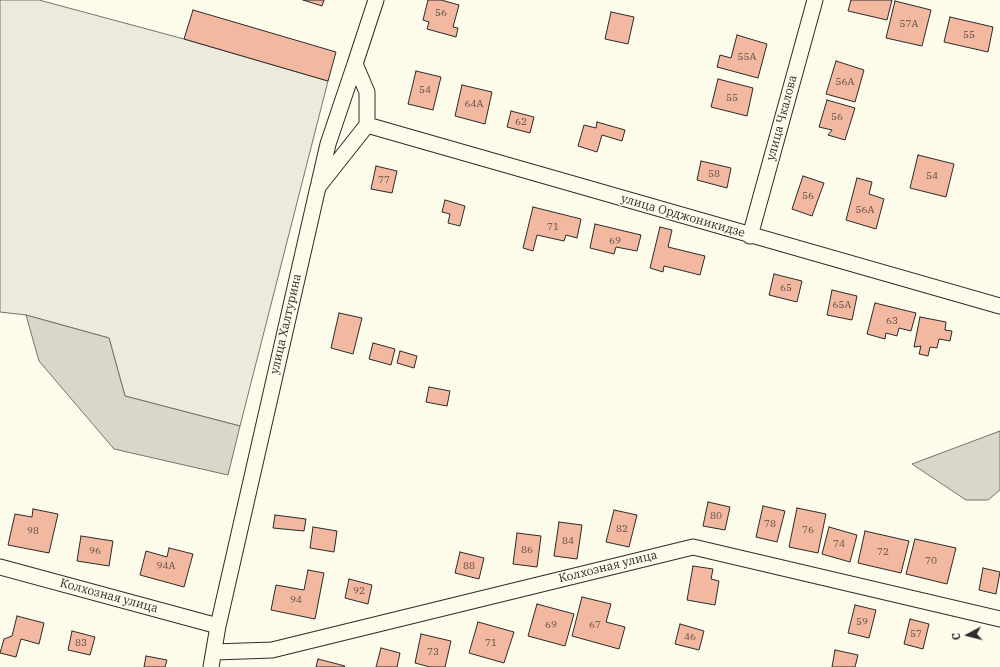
<!DOCTYPE html>
<html>
<head>
<meta charset="utf-8">
<style>
  body { margin:0 }
  #map { position:relative; width:1000px; height:667px; overflow:hidden; background:#fdfbea; font-family:"IBM Plex Serif",serif }
  canvas { display:block }
  .north { position:absolute; left:948px; top:615px; width:40px; height:40px; -webkit-text-stroke:3px #fdfbea; paint-order:stroke; rotate:263deg; font-size:11px; font-weight:700; line-height:16px; text-align:center; color:#2b2b2b }
  .north::after { content:''; display:block; margin:auto; width:14px; height:18px; background:#2b2b2b; clip-path:polygon(50% 0,100% 100%,50% 72%,0 100%) }
</style>
</head>
<body>
<div id="map">
<canvas width="1000" height="667"></canvas>
<div class="north">С</div>
</div>
<script>
const c = document.querySelector('canvas').getContext('2d');
c.lineJoin = 'round';
function fillPath(path, color) {
  c.fillStyle = color;
  c.fill(path, 'evenodd');
}
function poly(rows) {
  const path = new Path2D();
  for (const r of rows) {
    path.moveTo(r[0], r[1]);
    for (let i = 2; i < r.length; i += 2) path.lineTo(r[i], r[i + 1]);
  }
  return path;
}
function strokePath(path, color, width, dash) {
  c.strokeStyle = color;
  c.lineWidth = width;
  c.lineCap = dash ? 'butt' : 'round';
  c.setLineDash(dash || []);
  c.stroke(path);
}
function drawText(font, color, halo, rows, align = 'center') {
  c.font = font + ' "IBM Plex Serif",serif';
  c.lineWidth = 3;
  c.setLineDash([]);
  c.textBaseline = 'middle';
  c.strokeStyle = halo;
  c.fillStyle = color;
  for (const [text, x, y, turn = 0] of rows) {
    c.save();
    c.translate(x, y);
    c.rotate((+turn || 0) * Math.PI / 180);
    c.textAlign = isNaN(turn) ? turn : align;
    if (halo) c.strokeText(text, 0, 0);
    c.fillText(text, 0, 0);
    c.restore();
  }
}
const green = poly([
  [0,0,39,0,184,39,328,81,240,426,125,396,109,338,26,315,0,312,0,0]
]);
const water = poly([
  [26,315,109,338,125,396,240,426,228,475,114,449,39,361,26,315],
  [1000,431,1000,490,988,500,966,500,912,464,1000,431]
]);
const building = poly([
  [303,0,324,0,322,6,303,0],
  [428,0,441,0,459,5,453,27,458,28,456,37,427,29,429,22,423,20,428,0],
  [851,0,892,0,887,20,848,11,851,0],
  [895,1,931,10,922,46,886,38,895,1],
  [193,10,336,52,328,81,184,39,193,10],
  [611,12,634,17,628,44,605,39,611,12],
  [950,17,993,27,988,52,944,42,950,17],
  [737,35,767,44,758,78,717,67,720,55,731,58,737,35],
  [836,61,864,70,855,102,826,94,836,61],
  [416,71,441,77,433,110,408,104,416,71],
  [718,79,753,88,747,116,711,107,718,79],
  [462,85,492,92,485,124,455,116,462,85],
  [827,100,855,108,845,140,828,135,832,130,819,127,827,100],
  [511,111,534,117,530,133,507,127,511,111],
  [597,122,625,130,622,141,602,135,597,152,578,146,584,125,596,128,597,122],
  [918,155,954,164,946,197,910,188,918,155],
  [701,161,731,168,727,188,697,180,701,161],
  [376,166,397,171,392,193,371,189,376,166],
  [803,176,824,183,812,216,792,209,803,176],
  [857,178,872,182,869,194,884,199,876,229,846,220,857,178],
  [445,200,465,206,460,226,448,223,450,214,442,212,445,200],
  [533,207,581,219,577,238,566,235,564,241,537,235,533,251,523,248,533,207],
  [595,224,641,235,637,251,616,247,614,254,590,248,595,224],
  [660,227,672,230,668,247,705,256,700,275,664,266,663,272,650,268,660,227],
  [774,274,802,281,797,302,769,295,774,274],
  [832,290,857,296,852,320,827,315,832,290],
  [875,303,916,313,911,331,899,328,897,336,886,333,885,339,867,334,875,303],
  [339,313,362,318,353,354,331,348,339,313],
  [920,317,946,322,945,330,952,331,950,341,939,339,937,348,930,347,928,356,919,354,921,346,914,347,920,317],
  [373,343,395,349,391,365,369,359,373,343],
  [400,351,417,356,414,368,397,363,400,351],
  [429,387,450,391,447,406,426,402,429,387],
  [708,502,730,507,725,530,703,526,708,502],
  [763,506,785,511,777,542,756,537,763,506],
  [797,508,826,514,818,553,789,547,797,508],
  [33,509,58,514,49,553,8,545,15,514,32,517,33,509],
  [614,510,637,515,629,547,606,542,614,510],
  [275,515,306,519,304,531,273,528,275,515],
  [559,522,582,525,577,559,554,556,559,522],
  [313,527,337,531,334,552,310,548,313,527],
  [829,527,857,535,850,562,822,554,829,527],
  [865,531,909,541,901,573,858,563,865,531],
  [517,533,541,536,537,567,513,564,517,533],
  [81,536,113,541,109,566,77,561,81,536],
  [915,539,956,548,947,584,906,574,915,539],
  [169,548,193,554,184,587,140,575,146,551,167,557,169,548],
  [460,552,484,558,479,579,455,573,460,552],
  [693,566,713,569,711,579,719,581,715,605,687,600,693,566],
  [983,568,1000,572,996,594,979,590,983,568],
  [308,570,324,573,315,619,271,610,276,585,304,590,308,570],
  [349,579,372,585,368,604,345,598,349,579],
  [582,597,611,604,606,622,625,627,619,649,572,636,582,597],
  [537,604,574,614,565,646,528,636,537,604],
  [855,605,876,610,869,638,848,633,855,605],
  [17,616,44,623,39,644,21,639,16,657,0,653,4,639,12,636,17,616],
  [910,619,929,624,923,649,904,644,910,619],
  [478,622,514,632,504,663,469,653,478,622],
  [680,624,704,631,699,650,675,644,680,624],
  [72,631,95,637,90,655,68,650,72,631],
  [421,634,451,641,445,667,430,667,415,663,421,634],
  [381,648,400,653,397,667,376,667,381,648],
  [835,650,858,655,855,667,832,667,835,650],
  [146,656,167,660,165,667,144,667,146,656],
  [318,659,345,666,344,667,316,667,318,659]
]);
const minor = poly([
  [367,125,1000,306],
  [319,183,328,144,355,64],
  [750,236,815,0],
  [0,567,218,626],
  [215,652,272,650,693,547,1000,619],
  [211,667,218,626,318,187,367,125,367,92,355,64,376,0]
]);
const numberNames = [
  ["56",441,13],
  ["57А",909,24],
  ["55",969,35],
  ["55А",747,57],
  ["56А",845,82],
  ["54",425,90],
  ["55",732,98],
  ["64А",474,104],
  ["56",837,117],
  ["62",521,122],
  ["58",714,174],
  ["54",932,176],
  ["77",384,180],
  ["56",808,196],
  ["56А",865,210],
  ["71",553,227],
  ["69",615,241],
  ["65",786,288],
  ["65А",842,305],
  ["63",892,321],
  ["80",716,516],
  ["78",770,524],
  ["82",622,529],
  ["76",808,530],
  ["98",33,531],
  ["84",568,541],
  ["74",839,544],
  ["86",527,550],
  ["96",95,551],
  ["72",883,552],
  ["70",931,561],
  ["94А",166,566],
  ["88",469,566],
  ["92",359,591],
  ["94",296,600],
  ["59",862,622],
  ["69",551,625],
  ["67",595,625],
  ["57",916,634],
  ["46",690,637],
  ["83",81,643],
  ["71",491,643],
  ["73",433,652]
];
const streetNames = [
  ["улица Чкалова",782,118,-75],
  ["улица Орджоникидзе",683,216,16],
  ["улица Халтурина",286,324,-77],
  ["Колхозная улица",608,567,-14],
  ["Колхозная улица",109,596,15]
];
fillPath(green, '#ecebdb');
strokePath(green, '#74746e', 1);
fillPath(water, '#d8d7c9');
strokePath(water, '#74746e', 1);
fillPath(building, '#f2b8a0');
strokePath(building, '#2b2b2b', 1);
strokePath(minor, '#2b2b2b', 17);
strokePath(minor, '#fdfbea', 15);
drawText('10px', '#5d4e48', null, numberNames);
drawText('12px', '#2b2b2b', '#fdfbea', streetNames);
</script>
</body>
</html>
